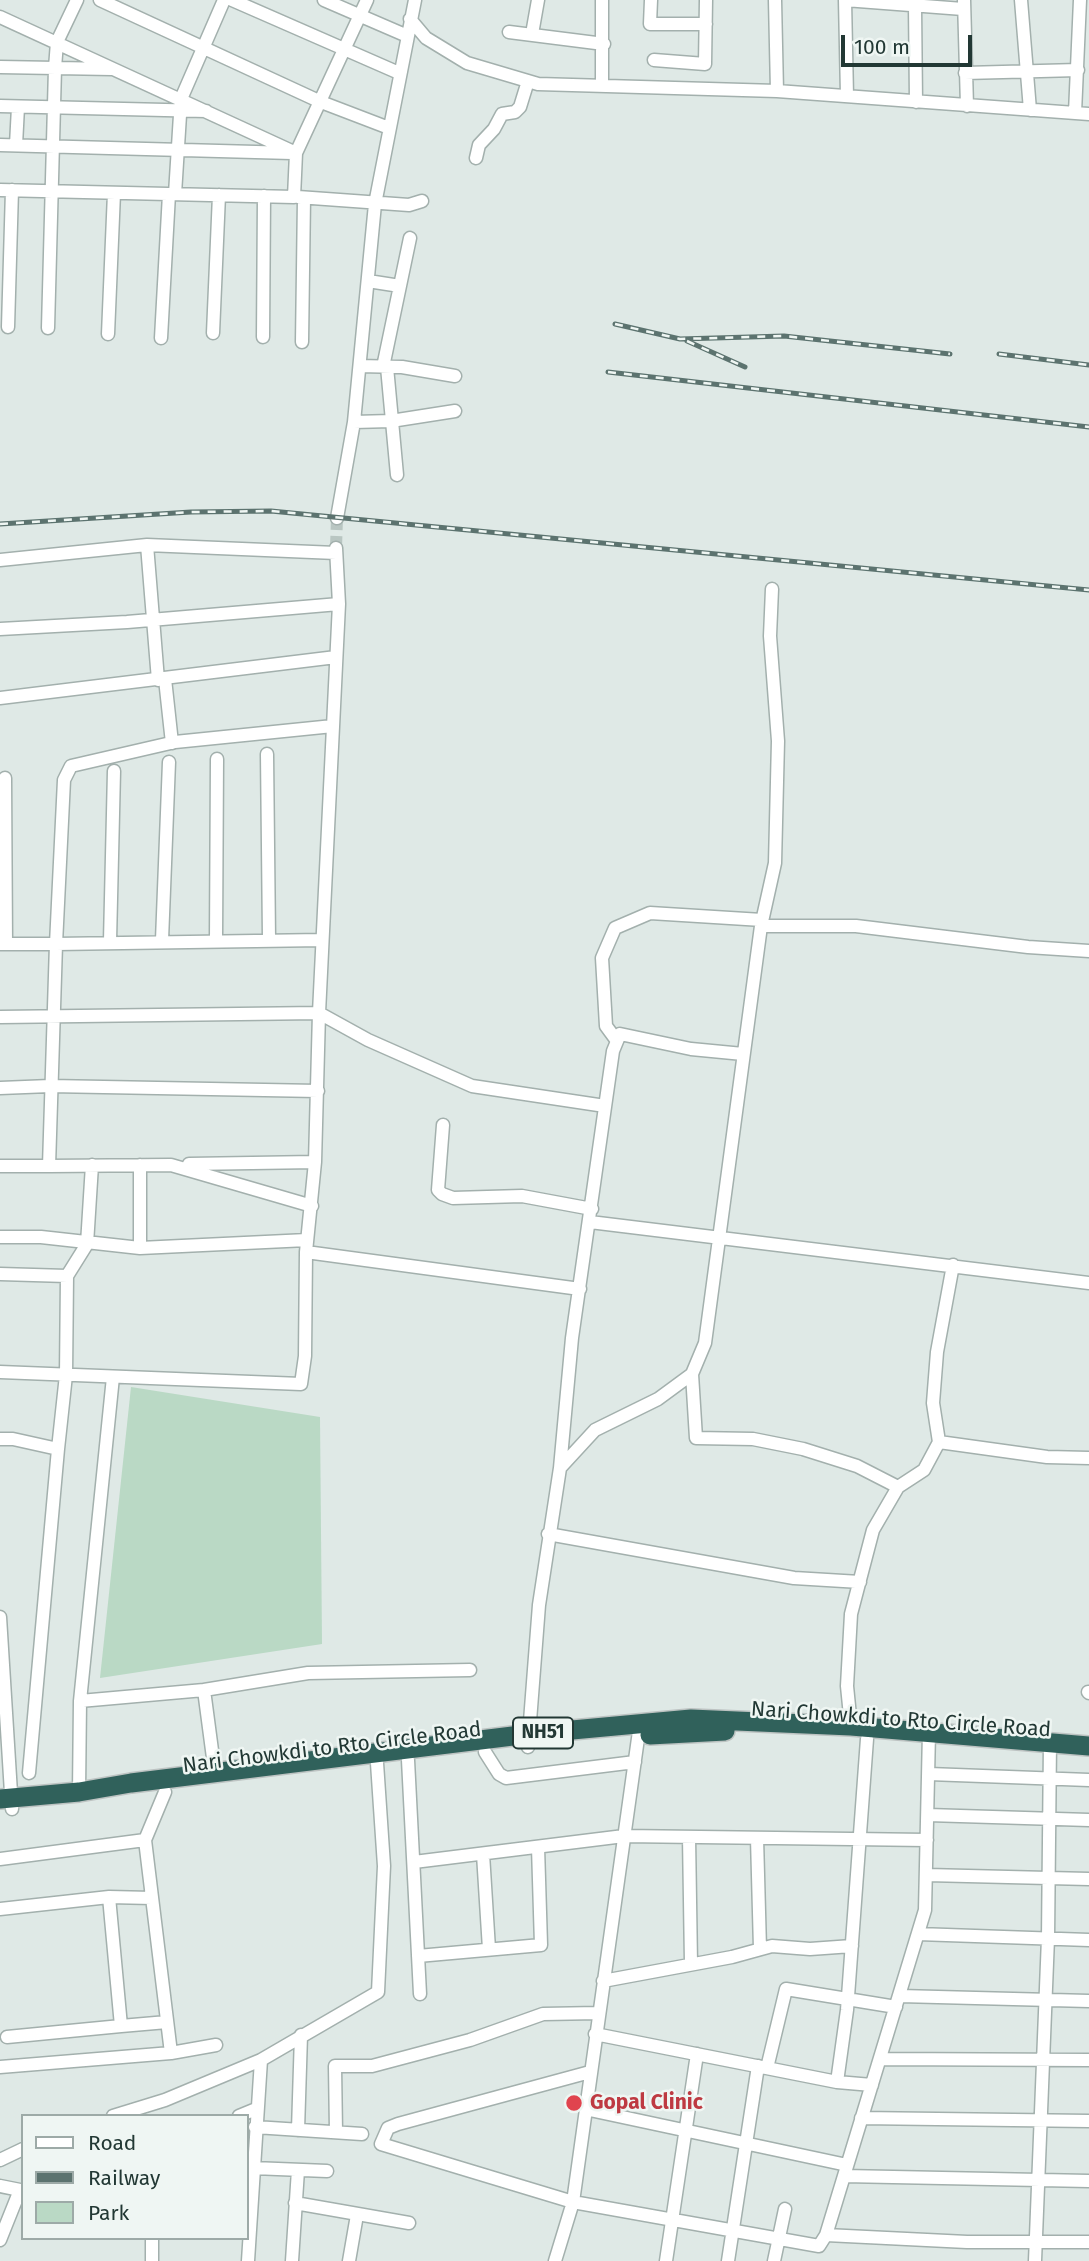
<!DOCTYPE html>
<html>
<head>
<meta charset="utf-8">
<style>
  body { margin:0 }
  #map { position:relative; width:1089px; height:2261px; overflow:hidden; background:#dfe9e6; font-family:"Fira Sans",sans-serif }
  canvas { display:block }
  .legend { position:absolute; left:21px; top:2114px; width:228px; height:126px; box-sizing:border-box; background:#eff6f3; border:2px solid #9daaa7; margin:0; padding:9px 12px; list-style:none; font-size:21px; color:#223834 }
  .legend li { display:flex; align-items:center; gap:14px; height:35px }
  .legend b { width:35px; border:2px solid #9daaa7 }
  .scale { position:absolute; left:841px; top:35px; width:131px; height:32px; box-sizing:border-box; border:4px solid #223834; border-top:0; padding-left:9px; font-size:21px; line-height:24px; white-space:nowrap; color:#223834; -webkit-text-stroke:5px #eff6f3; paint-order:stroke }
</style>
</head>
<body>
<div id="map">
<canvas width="1089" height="2261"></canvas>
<ul class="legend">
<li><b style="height:9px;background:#fff"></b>Road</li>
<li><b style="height:9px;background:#5c736f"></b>Railway</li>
<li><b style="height:19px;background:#bad9c5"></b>Park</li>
</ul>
<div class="scale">100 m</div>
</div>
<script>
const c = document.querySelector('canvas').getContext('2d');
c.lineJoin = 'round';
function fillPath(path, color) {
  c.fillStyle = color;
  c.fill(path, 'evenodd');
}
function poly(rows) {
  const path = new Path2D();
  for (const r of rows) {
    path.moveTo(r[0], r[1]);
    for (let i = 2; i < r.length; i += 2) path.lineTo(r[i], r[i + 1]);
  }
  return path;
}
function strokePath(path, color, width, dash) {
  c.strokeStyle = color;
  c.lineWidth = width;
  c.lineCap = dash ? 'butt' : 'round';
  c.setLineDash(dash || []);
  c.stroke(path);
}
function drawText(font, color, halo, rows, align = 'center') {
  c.font = font + ' "Fira Sans",sans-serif';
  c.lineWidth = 5;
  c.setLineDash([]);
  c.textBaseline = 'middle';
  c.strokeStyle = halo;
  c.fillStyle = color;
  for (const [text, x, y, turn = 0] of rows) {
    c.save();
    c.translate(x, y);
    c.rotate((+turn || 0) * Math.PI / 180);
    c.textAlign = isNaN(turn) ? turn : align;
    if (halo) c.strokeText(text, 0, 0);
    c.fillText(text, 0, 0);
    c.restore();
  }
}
const green = poly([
  [131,1387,320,1417,322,1644,100,1678]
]);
const minorTunnel = poly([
  [336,548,337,518]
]);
const minor = poly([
  [100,0,321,102,389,128],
  [232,0,399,73],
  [324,0,405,35],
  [651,0,650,24,706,24],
  [775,0,777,91],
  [845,0,963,9],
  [845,0,847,96],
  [964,0,967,106],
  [1021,0,1030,110],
  [915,6,916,102],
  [0,17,296,153],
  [410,19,426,38,467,63,538,84,777,91,1089,114],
  [509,32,604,44],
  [532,34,538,0],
  [654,60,705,64,706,0],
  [0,67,112,69],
  [965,73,1078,70],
  [602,86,602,0],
  [0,106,206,111],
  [1075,113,1080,0],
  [0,145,292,153],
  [16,145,18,107],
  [476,158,479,145,494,129,502,114,515,112,520,107,528,81],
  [0,190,294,197,296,153,367,0],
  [175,194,181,99,224,0],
  [298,197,409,205,422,201],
  [368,281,400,286],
  [8,327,12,190],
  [48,328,55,68,57,42,77,0],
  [213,333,219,195],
  [108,334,114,193],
  [263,337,264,196],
  [161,338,169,194],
  [302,342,304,198],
  [360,366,402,367,455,376],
  [383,367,410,238],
  [387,367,397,475],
  [354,422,391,421,455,411],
  [337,518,354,422,375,204,415,0],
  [147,545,158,680],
  [0,560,147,545,336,553],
  [772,589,770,636,778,741,775,863,761,926,856,926,1028,947,1089,951],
  [0,629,127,622,339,604],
  [165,679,172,743],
  [0,698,336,657],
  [267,754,269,939],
  [5,778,6,944],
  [216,939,217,759],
  [162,940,169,762],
  [322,940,56,944,64,780,71,766,175,742,333,726],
  [110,941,114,771],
  [0,944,56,944,49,1166,0,1166],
  [0,1017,319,1013,368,1040,472,1086,605,1106],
  [617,1041,606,1026,602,958,615,928,650,913,762,920],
  [0,1088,50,1086,318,1091],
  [443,1125,438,1190,442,1194,453,1198,522,1196,592,1209],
  [189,1164,315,1162],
  [49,1166,171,1165,312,1206],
  [590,1222,1089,1283],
  [0,1237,41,1237,140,1248,307,1240],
  [140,1248,140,1165],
  [306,1252,580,1289],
  [0,1274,67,1276,87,1244,92,1165],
  [0,1372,301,1384,305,1356,306,1252,315,1162,319,1013,339,604,336,548],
  [692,1374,696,1438,753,1439,803,1449,857,1466,898,1487],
  [0,1439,13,1439,58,1449,29,1773],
  [939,1442,1047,1457,1089,1458],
  [58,1449,66,1375,67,1276],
  [560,1468,572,1338,613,1051,620,1034,691,1049,743,1054],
  [548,1534,794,1578,860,1582],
  [0,1617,12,1809],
  [204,1690,308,1673,470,1670],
  [1088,1692,1089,1693],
  [80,1701,204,1690,215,1773],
  [640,1724,573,2202,819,2246,826,2235],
  [851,1726,847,1686,851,1614,873,1530,898,1487,924,1470,939,1442,933,1403,937,1352,953,1265],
  [929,1732,925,1910,826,2235,967,2242,1089,2242],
  [867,1739,847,2010,837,2082,872,2085],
  [528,1747,539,1605,560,1468,595,1430,658,1399,692,1374,705,1343,761,926],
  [485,1752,499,1774,506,1778,635,1762],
  [408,1760,420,1994],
  [929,1774,1089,1780],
  [79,1792,80,1701,113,1377],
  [165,1792,145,1840,171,2053],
  [928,1815,1089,1820],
  [689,1837,691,1964],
  [757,1838,760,1949],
  [483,1854,489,1949],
  [0,1859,145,1840],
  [414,1862,624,1836,927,1840],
  [927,1875,1089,1879],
  [152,1898,109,1897,121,2026,167,2022],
  [0,1909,109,1897],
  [918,1934,1089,1940],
  [418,1956,541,1945,538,1847],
  [603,1981,732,1957,772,1946,810,1949,852,1946],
  [900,1996,1089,2001],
  [595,2034,837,2082],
  [7,2037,121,2026],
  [880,2059,1089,2060],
  [0,2067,171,2053,216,2045],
  [767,2068,786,1989,896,2007],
  [585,2109,847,2165],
  [113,2116,165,2100,261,2060,378,1992,384,1866,377,1763],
  [239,2116,256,2109],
  [861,2118,1089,2121],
  [255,2127,362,2134],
  [298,2130,301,2035],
  [336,2132,335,2066,372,2066,470,2040,543,2014,598,2013],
  [0,2160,23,2149],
  [253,2168,327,2171],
  [844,2176,1089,2181],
  [0,2186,20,2190,0,2240],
  [295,2203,409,2223],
  [152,2261,152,2238],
  [248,2261,261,2060],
  [292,2261,298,2170],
  [349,2261,357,2215],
  [555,2261,573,2202,381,2144,388,2128,398,2124,590,2072],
  [666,2261,697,2054],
  [728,2261,758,2066],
  [774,2261,785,2209],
  [1035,2261,1048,1938,1050,1742]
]);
const highway = poly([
  [650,1735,725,1731],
  [0,1799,79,1792,131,1783,529,1734,691,1719,851,1726,1089,1746]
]);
const rail = poly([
  [615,324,680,339,784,336,950,354],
  [687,341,745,367],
  [999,354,1089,365],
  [608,372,1089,427],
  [0,524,191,512,271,511,1089,590]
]);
const markers = [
  [574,2103,9,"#e0444e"]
];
const shields = [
  [543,1733,60]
];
const shieldNames = [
  ["NH51",543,1733]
];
const streetNames = [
  ["Nari Chowkdi to Rto Circle Road",901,1720,4],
  ["Nari Chowkdi to Rto Circle Road",332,1748,-7]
];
const healthNames = [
  ["Gopal Clinic",590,2103]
];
fillPath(green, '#bad9c5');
strokePath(minorTunnel, '#b9c6c2', 12, [12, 6]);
strokePath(minor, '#a3b0ad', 15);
strokePath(highway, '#bdc3c2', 22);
strokePath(minor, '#fff', 12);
strokePath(highway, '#30615b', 19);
strokePath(rail, '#5c736f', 5);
strokePath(rail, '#eff6f3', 2.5, [8]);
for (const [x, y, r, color] of markers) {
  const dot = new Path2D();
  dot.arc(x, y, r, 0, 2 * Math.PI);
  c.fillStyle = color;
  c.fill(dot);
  strokePath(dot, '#eff6f3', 2.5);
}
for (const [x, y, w] of shields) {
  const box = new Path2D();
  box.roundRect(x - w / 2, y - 15.5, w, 31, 5);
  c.fillStyle = '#eff6f3';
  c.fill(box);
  strokePath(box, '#223834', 2);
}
drawText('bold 19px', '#223834', null, shieldNames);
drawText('21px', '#223834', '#eff6f3', streetNames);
drawText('bold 21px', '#be3a42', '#eff6f3', healthNames, 'left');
</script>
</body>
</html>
